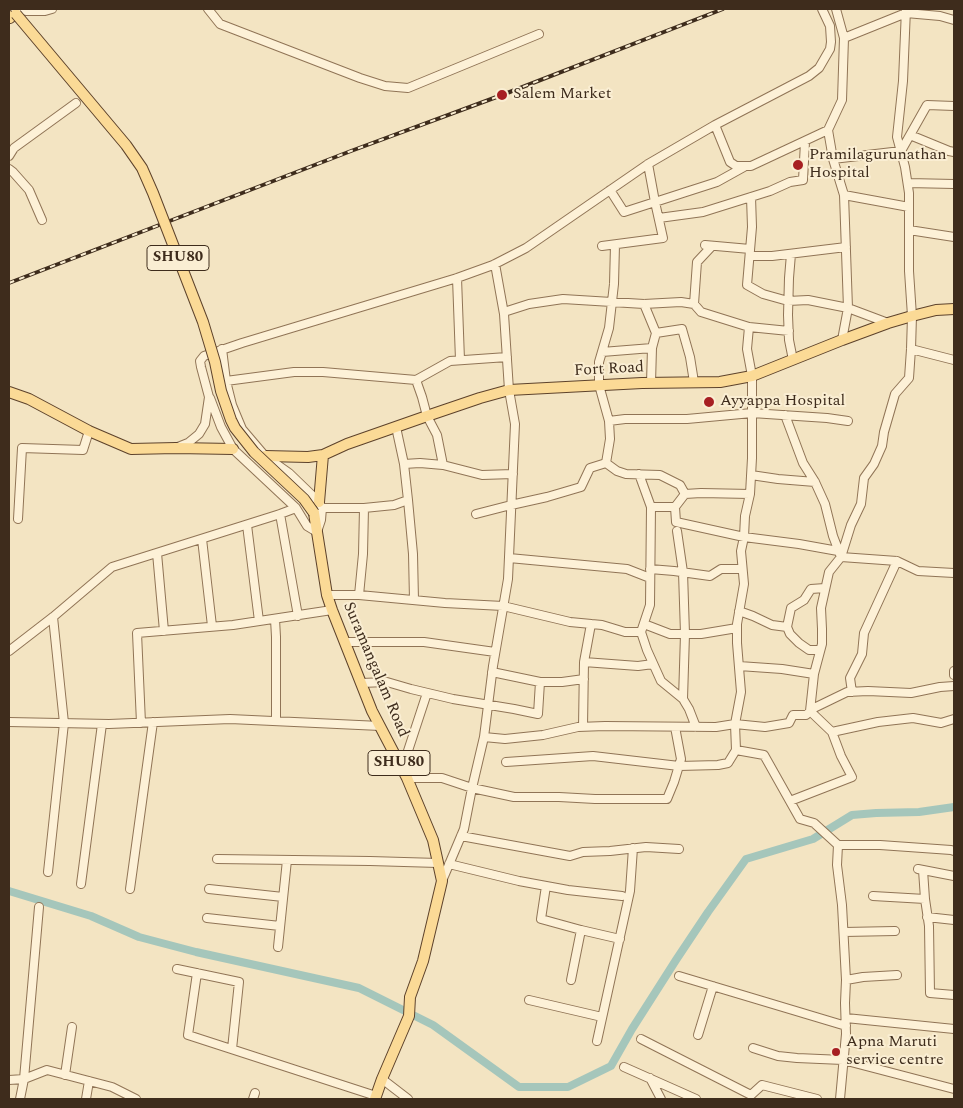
<!DOCTYPE html>
<html>
<head>
<meta charset="utf-8">
<style>
  body { margin:0 }
  #map { position:relative; width:963px; height:1108px; overflow:hidden; background:#f3e4c2; font-family:Spectral,serif }
  canvas { display:block }
  .frame { position:absolute; inset:0; border:10px solid #3e2c1c; pointer-events:none }
</style>
</head>
<body>
<div id="map">
<canvas width="963" height="1108"></canvas>
<div class="frame"></div>
</div>
<script>
const c = document.querySelector('canvas').getContext('2d');
c.lineJoin = 'round';
function poly(rows) {
  const path = new Path2D();
  for (const r of rows) {
    path.moveTo(r[0], r[1]);
    for (let i = 2; i < r.length; i += 2) path.lineTo(r[i], r[i + 1]);
  }
  return path;
}
function strokePath(path, color, width, dash) {
  c.strokeStyle = color;
  c.lineWidth = width;
  c.lineCap = dash ? 'butt' : 'round';
  c.setLineDash(dash || []);
  c.stroke(path);
}
function drawText(font, color, halo, rows, align = 'center') {
  c.font = font + ' Spectral,serif';
  c.lineWidth = 4;
  c.setLineDash([]);
  c.textBaseline = 'middle';
  c.strokeStyle = halo;
  c.fillStyle = color;
  for (const [text, x, y, turn = 0] of rows) {
    c.save();
    c.translate(x, y);
    c.rotate((+turn || 0) * Math.PI / 180);
    c.textAlign = isNaN(turn) ? turn : align;
    if (halo) c.strokeText(text, 0, 0);
    c.fillText(text, 0, 0);
    c.restore();
  }
}
const canal = poly([
  [9,891,91,916,139,937,196,952,359,988,433,1025,519,1087,568,1087,611,1066,632,1029,676,960,708,912,746,859,813,839,852,815,876,813,919,812,954,807]
]);
const minor = poly([
  [19,9,26,11,45,11,52,9],
  [208,9,220,24,360,78,385,86,408,88,539,34],
  [844,38,906,13,940,16,954,20],
  [715,125,730,162,736,166,751,166,828,130,842,100,844,38,836,9],
  [828,130,833,159,844,195,848,308,842,340],
  [910,135,949,151,954,152],
  [9,156,14,148,76,103],
  [833,159,901,151,927,105,954,106],
  [9,169,13,172,29,190,42,220],
  [908,183,954,184],
  [610,190,624,212,717,182,744,167],
  [844,195,909,207],
  [751,197,752,227,747,285,763,294,788,301,808,300,848,308,888,323],
  [659,218,703,212,770,191,790,182,803,180,805,142],
  [909,230,954,237],
  [705,245,750,249],
  [602,246,663,238,655,202,648,164],
  [791,254,789,278,788,315,789,340,793,360],
  [750,256,772,256,846,247],
  [457,278,460,360],
  [644,304,656,333,652,348,651,383],
  [694,304,697,262,712,246],
  [504,312,529,304,563,299,644,304,681,302,694,304,701,312,749,327,789,331],
  [749,327,747,349,752,376,752,458,750,494,745,516,744,537,741,551,744,584,737,624,737,643,741,692,735,724,736,750,764,755,800,819,814,823,838,845,837,865,842,905,846,980,845,1003,846,1034,840,1099],
  [656,333,682,329,690,357,694,382],
  [911,349,954,360],
  [602,352,652,348],
  [416,380,422,397,427,416,437,435,443,465],
  [226,381,294,372,323,372,416,380,450,361,507,357],
  [210,398,221,427,233,449,296,508,307,526,317,532,321,520,322,508,319,502,289,473,265,456,242,429,232,405,226,381,222,349],
  [785,415,803,463,815,482,825,504,833,536,841,557,829,572,821,608,822,629,822,644,814,674,810,711,832,732,841,756,852,777,790,801],
  [609,421,599,385,599,362,609,328,614,284,615,245],
  [178,447,188,443,199,434,205,424,209,397,201,367,200,361,204,356,242,343,457,278,493,265,526,248,648,164,715,125,809,76,819,68,830,49,831,42,830,26,822,9],
  [606,463,617,471,626,474,660,475,680,485,685,494],
  [404,464,420,463,443,465,482,475,513,474],
  [639,474,651,507],
  [751,475,778,479,815,482],
  [408,500,413,554,414,600],
  [675,507,676,522,744,537,799,544,838,551],
  [322,508,364,508,394,505,408,500,404,464,396,427],
  [280,514,298,616],
  [476,514,511,505,547,497,581,487,590,468,606,463,610,439,609,421,625,419,687,419,752,413,827,418,848,421],
  [18,519,22,448,83,450,89,431],
  [247,525,259,621],
  [677,531,683,572,685,634,683,699],
  [202,539,212,626],
  [157,553,164,631],
  [509,558,627,569,650,578],
  [897,561,918,571,954,573],
  [650,569,674,571,710,576,721,569,742,569],
  [327,595,359,595,445,603,503,606,570,622,602,625,625,632,641,632,650,605,651,507,675,507,685,494,701,493,750,494],
  [359,595,363,554,364,508],
  [739,611,753,616,772,625,787,627,790,634,799,643,809,650,820,650],
  [275,619,276,637,276,721],
  [644,624,670,634,701,634,737,628],
  [787,627,791,608,804,600,811,589,825,588],
  [641,632,647,650,661,681,683,699,689,709,696,727],
  [346,642,424,642,495,652],
  [9,651,53,617,112,567,280,514,296,508],
  [584,662,591,624],
  [739,666,782,669,814,674],
  [954,671,954,675],
  [492,672,540,682,562,682,584,679],
  [361,683,387,682,411,689,453,699,514,709,538,714,540,682],
  [852,692,850,678,862,654,864,633,897,561,841,557,851,525,861,504,864,478,874,464,882,446,884,432,895,394,909,378,911,349,912,316,909,271,909,193,905,167,897,137,903,81,906,9],
  [9,722,109,724,230,719,380,726],
  [141,723,137,633,233,625,332,610],
  [583,727,584,662,638,666,653,664],
  [832,732,878,722,913,718,941,723,954,719],
  [484,737,505,739,543,735,578,727,605,726,716,727,735,724,765,727,789,723,793,715,806,715,814,708,847,692,868,691,911,693,940,687,954,686],
  [506,762,593,756,679,766,718,765,728,763,736,750],
  [402,769,427,693],
  [407,778,442,778,472,788,514,797,559,797,595,799,667,799,674,782,681,759,675,727],
  [461,836,570,856,583,852,610,851,646,847,679,849],
  [838,845,880,845,951,850,954,851],
  [217,859,370,861,438,863],
  [449,864,519,881,568,890,622,896],
  [918,869,954,876],
  [923,870,925,899,929,926,930,993,954,995],
  [48,872,64,723,53,617],
  [442,881,464,829,472,788,484,737,493,666,508,579,515,424,509,390,504,314,495,264],
  [81,884,102,724],
  [546,886,541,919,581,930,620,939],
  [130,889,153,722],
  [209,889,283,897],
  [873,896,925,899],
  [927,917,954,920],
  [207,918,280,926],
  [844,932,895,931],
  [278,947,287,860],
  [177,969,239,982,232,1049],
  [197,973,188,1035,376,1096],
  [679,976,846,1026],
  [571,980,581,930],
  [846,980,863,977,897,975],
  [529,1000,602,1017],
  [846,1018,954,1029],
  [698,1035,713,986],
  [641,1039,751,1095,762,1085,817,1099],
  [597,1041,630,891,633,848],
  [753,1048,778,1056,797,1058,843,1060,954,1089],
  [624,1067,696,1099],
  [65,1075,72,1027],
  [650,1078,661,1099],
  [382,1079,408,1099],
  [9,1080,24,1079,39,907],
  [20,1099,24,1079,47,1070,112,1087,136,1099],
  [86,1099,89,1081],
  [253,1099,255,1093]
]);
const major = poly([
  [9,16,10,18],
  [9,392,29,399,89,431,131,449,176,448,233,449],
  [265,456,308,457,323,455,347,444,427,416,480,398,509,390,642,383,720,382,752,376,842,340,888,323,912,316,936,310,954,309],
  [319,502,323,455],
  [314,513,317,532,327,595,332,610,372,711,407,778,433,840,442,881,423,961,410,997,409,1016,382,1079,375,1099]
]);
const rail = poly([
  [9,283,351,151,502,95,723,9]
]);
const majorBridge = poly([
  [16,14,126,145,142,168,153,193,203,322,215,362,221,391,231,420,235,428,254,452,304,499,314,513]
]);
const markers = [
  [502,95,6,"#a71f22"],
  [798,165,6,"#a71f22"],
  [709,402,6,"#a71f22"],
  [836,1052,5,"#a71f22"]
];
const shields = [
  [178,258,62],
  [399,763,62]
];
const shieldNames = [
  ["SHU80",178,258],
  ["SHU80",399,763]
];
const poiNames = [
  ["Salem Market",513,95],
  ["Pramilagurunathan",809,156],
  ["Hospital",809,174],
  ["Ayyappa Hospital",720,402],
  ["Apna Maruti",846,1043],
  ["service centre",846,1061]
];
const streetNames = [
  ["Fort Road",609,370,-3],
  ["Suramangalam Road",375,670,67]
];
strokePath(canal, '#a5c6bb', 8);
strokePath(minor, '#907456', 10);
strokePath(major, '#5d422b', 12);
strokePath(minor, '#fdf1d7', 8);
strokePath(major, '#fbda96', 10);
strokePath(rail, '#3e2c1c', 4);
strokePath(rail, '#faeed3', 2, [5.5]);
strokePath(majorBridge, '#5d422b', 12, []);
strokePath(majorBridge, '#fbda96', 10);
for (const [x, y, r, color] of markers) {
  const dot = new Path2D();
  dot.arc(x, y, r, 0, 2 * Math.PI);
  c.fillStyle = color;
  c.fill(dot);
  strokePath(dot, '#faeed3', 2);
}
for (const [x, y, w] of shields) {
  const box = new Path2D();
  box.roundRect(x - w / 2, y - 12.5, w, 25, 4);
  c.fillStyle = '#faeed3';
  c.fill(box);
  strokePath(box, '#3e2c1c', 1);
}
drawText('bold 15px', '#3e2c1c', null, shieldNames);
drawText('16px', '#3e2c1c', '#faeed3', poiNames, 'left');
drawText('16px', '#3e2c1c', '#faeed3', streetNames);
</script>
</body>
</html>
